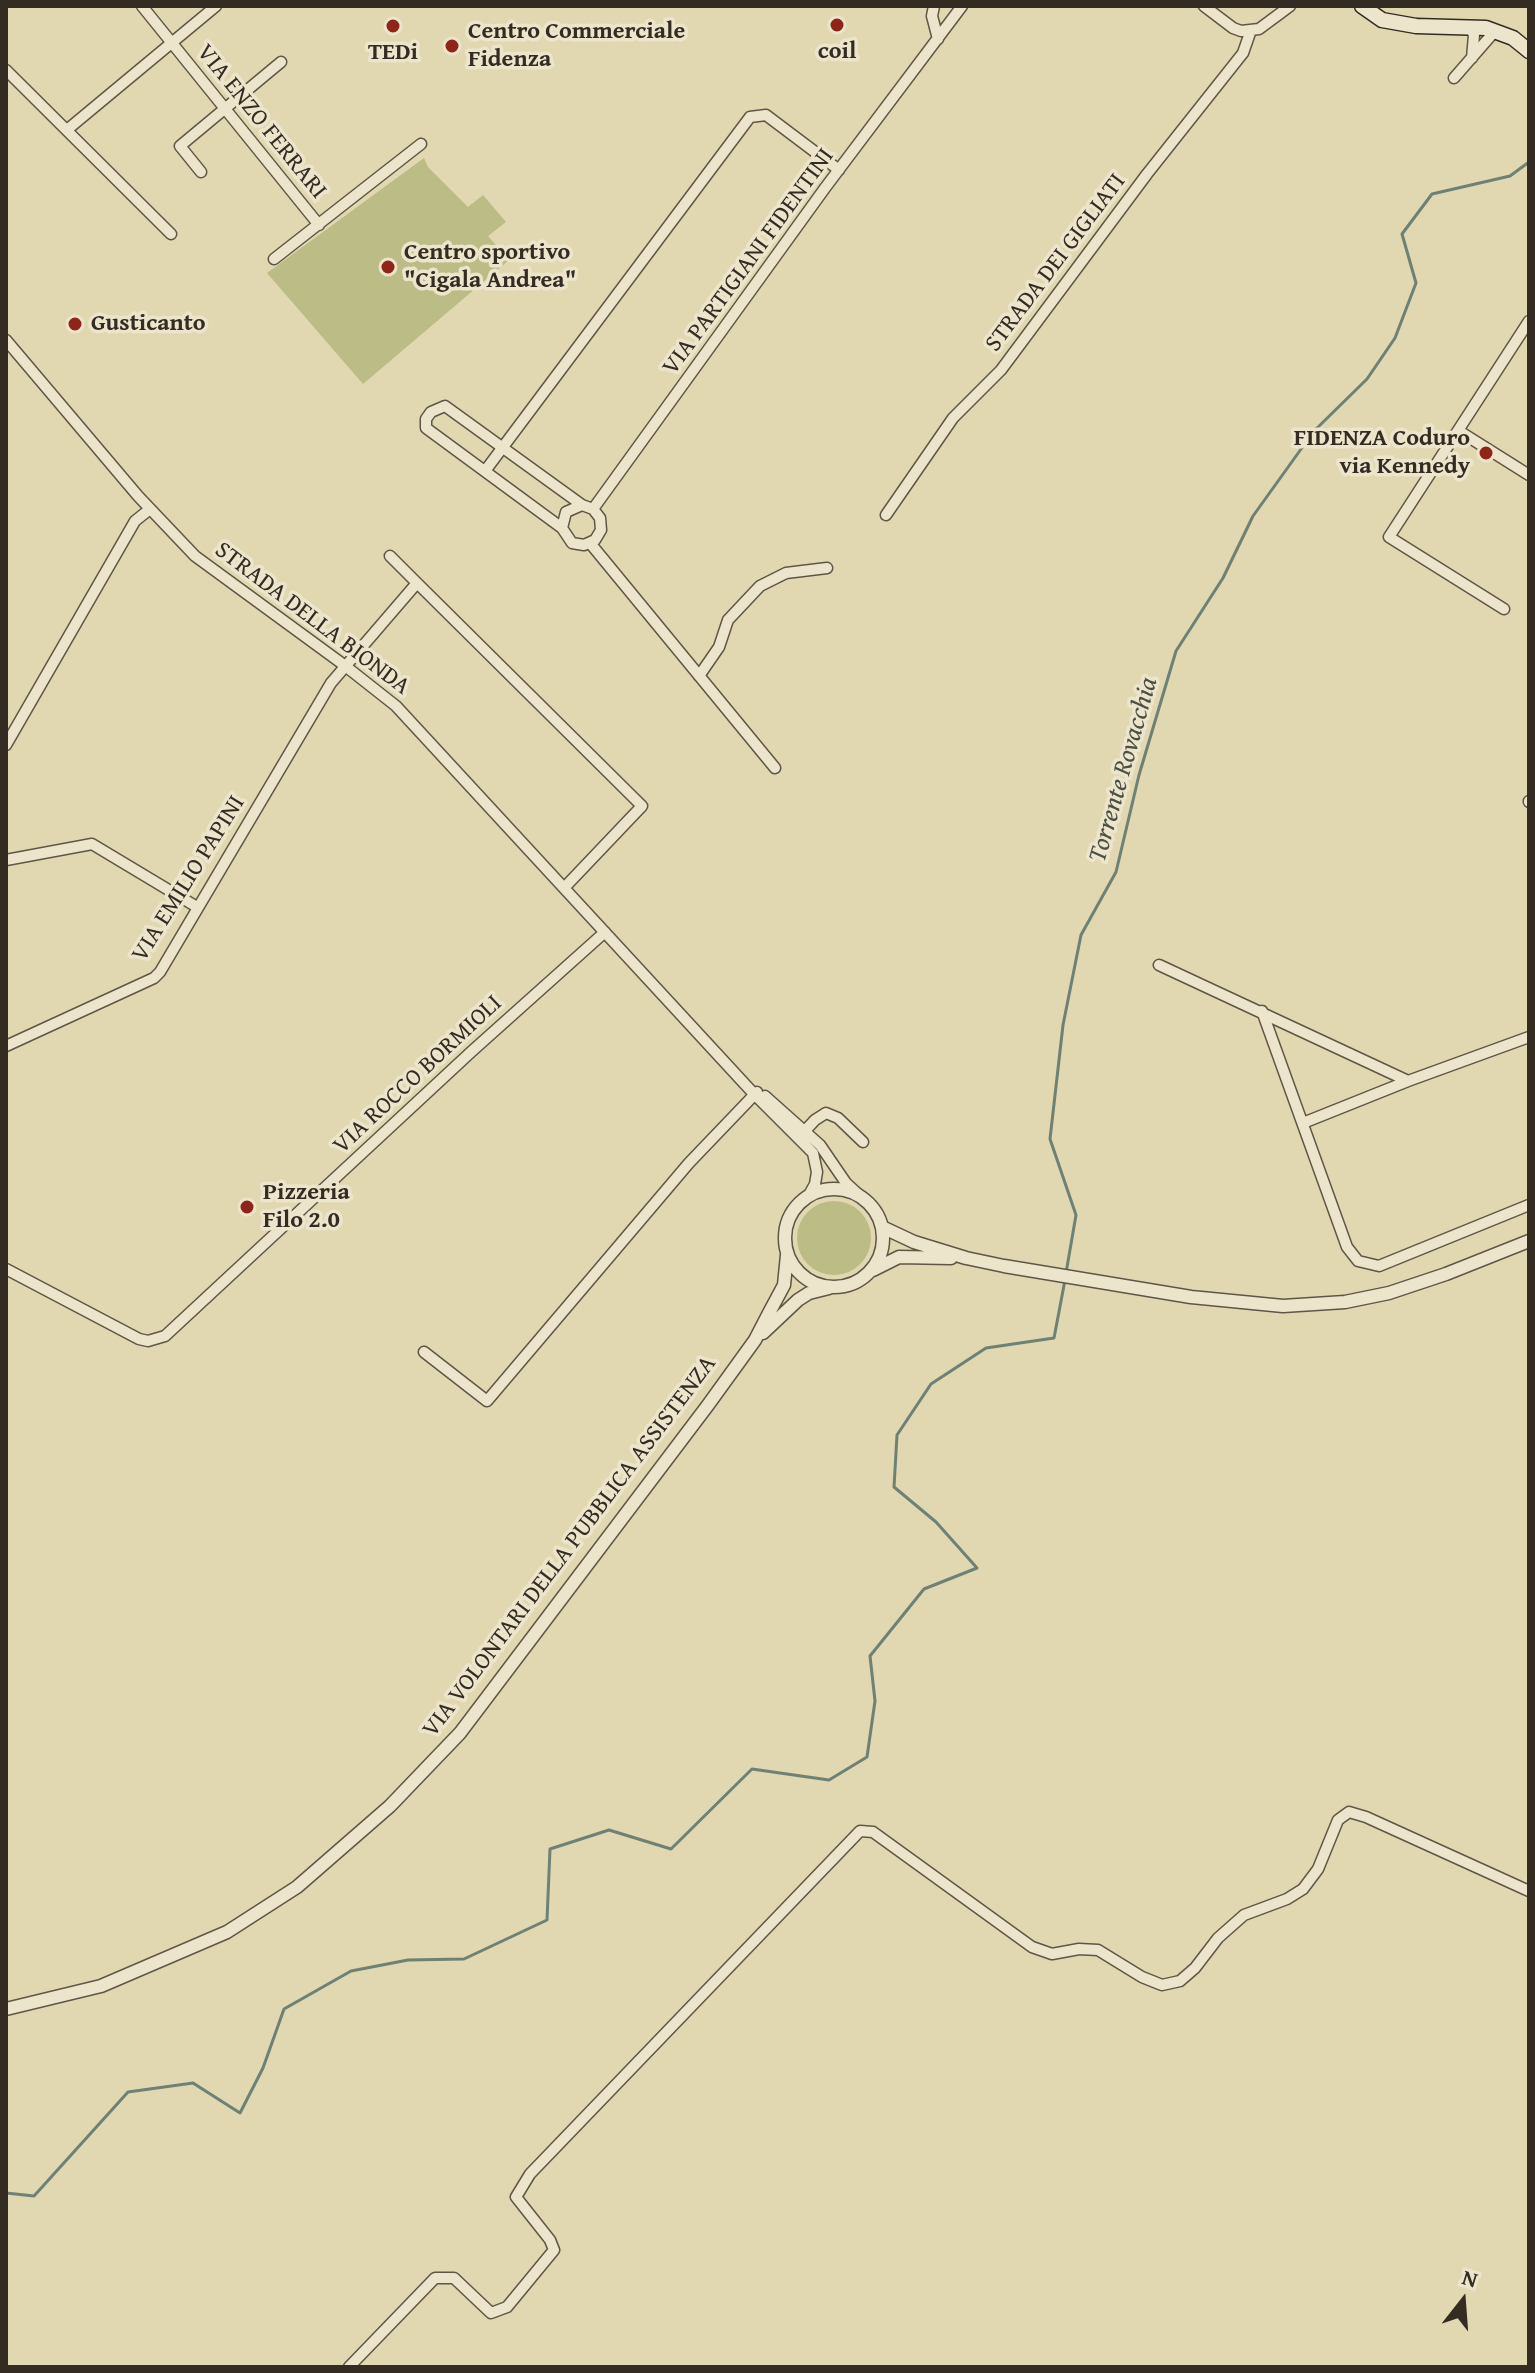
<!DOCTYPE html>
<html>
<head>
<meta charset="utf-8">
<style>
  body { margin:0 }
  #map { position:relative; width:1535px; height:2373px; overflow:hidden; background:#e1d7b1; font-family:"Gentium Book Plus",serif }
  canvas { display:block }
  .frame { position:absolute; inset:0; border:8px solid #342b22; pointer-events:none }
  .north { position:absolute; left:1423px; top:2261px; width:80px; height:80px; -webkit-text-stroke:6px #ece5cc; paint-order:stroke; rotate:17deg; font-size:22px; font-weight:700; line-height:32px; text-align:center; color:#342b22 }
  .north::after { content:''; display:block; margin:auto; width:28px; height:36px; background:#342b22; clip-path:polygon(50% 0,100% 100%,50% 72%,0 100%) }
</style>
</head>
<body>
<div id="map">
<canvas width="1535" height="2373"></canvas>
<div class="frame"></div>
<div class="north">N</div>
</div>
<script>
const c = document.querySelector('canvas').getContext('2d');
c.lineJoin = 'round';
function fillPath(path, color) {
  c.fillStyle = color;
  c.fill(path, 'evenodd');
}
function poly(rows) {
  const path = new Path2D();
  for (const r of rows) {
    if (r.length === 3) {
      path.moveTo(r[0] + r[2], r[1]);
      path.arc(r[0], r[1], r[2], 0, 2 * Math.PI);
      continue;
    }
    path.moveTo(r[0], r[1]);
    for (let i = 2; i < r.length; i += 2) path.lineTo(r[i], r[i + 1]);
  }
  return path;
}
function strokePath(path, color, width, dash) {
  c.strokeStyle = color;
  c.lineWidth = width;
  c.lineCap = dash ? 'butt' : 'round';
  c.setLineDash(dash || []);
  c.stroke(path);
}
function drawText(font, color, halo, rows, align = 'center') {
  c.font = font + ' "Gentium Book Plus",serif';
  c.lineWidth = 7;
  c.setLineDash([]);
  c.textBaseline = 'middle';
  c.strokeStyle = halo;
  c.fillStyle = color;
  for (const [text, x, y, turn = 0] of rows) {
    c.save();
    c.translate(x, y);
    c.rotate((+turn || 0) * Math.PI / 180);
    c.textAlign = isNaN(turn) ? turn : align;
    if (halo) c.strokeText(text, 0, 0);
    c.fillText(text, 0, 0);
    c.restore();
  }
}
const green = poly([
  [424,158,428,167,468,207,483,195,506,222,488,236,509,260,363,384,267,273],
  [834,1238,37]
]);
const stream = poly([
  [1066,1273,1076,1215,1050,1139,1063,1025,1081,935,1116,872,1139,775,1176,651,1223,578,1253,516,1314,431,1367,379,1395,338,1416,283,1402,234,1432,194,1510,176,1529,162],
  [6,2193,34,2196,128,2092,193,2083,240,2113,263,2068,284,2009,351,1971,408,1960,464,1959,547,1920,550,1849,609,1830,671,1849,752,1769,829,1780,867,1757,875,1701,870,1656,924,1589,977,1568,936,1522,894,1487,897,1435,931,1384,986,1348,1054,1338,1065,1280]
]);
const minor = poly([
  [142,6,319,225],
  [934,6,932,16,938,39],
  [1204,6,1233,28,1241,31,1259,29,1290,6],
  [1470,27,1474,35,1472,58],
  [6,70,171,234],
  [1454,78,1495,31],
  [68,129,216,6],
  [201,172,180,146,281,62],
  [274,259,421,144],
  [6,340,138,496,195,556,344,665,396,706,754,1094,813,1153,817,1172,815,1184,809,1195],
  [1459,431,1529,475],
  [485,471,750,117,766,115,839,170],
  [593,509,825,188,962,6],
  [886,515,953,418,1001,370,1147,174,1243,53,1251,30],
  [562,528,426,428,426,419,431,412,445,406,582,505,593,509,600,518,601,530,595,540,584,545,572,543,562,528,566,512,582,505],
  [590,543,775,768],
  [390,556,417,583],
  [1504,609,1389,537,1529,321],
  [699,676,719,647,728,620,760,586,786,573,827,568],
  [6,745,135,521,150,509],
  [1529,802,1529,801],
  [6,860,92,844,197,907],
  [1159,965,1408,1081,1529,1037],
  [1262,1011,1347,1247,1358,1261,1379,1266,1529,1205],
  [6,1046,154,978,160,972,331,683,417,583,642,806,564,888],
  [765,1096,820,1145,846,1183,859,1195],
  [1303,1123,1408,1081],
  [802,1134,815,1120,826,1113,838,1118,863,1142],
  [6,1269,139,1339,148,1341,165,1336,471,1052,605,932],
  [424,1352,487,1401,689,1163,757,1092],
  [349,2367,435,2278,454,2278,491,2313,507,2307,554,2250,550,2240,516,2197,530,2174,860,1831,873,1832,1032,1947,1052,1954,1079,1949,1098,1950,1142,1977,1162,1985,1180,1981,1195,1968,1218,1938,1244,1915,1287,1899,1303,1889,1318,1869,1338,1820,1349,1812,1366,1817,1529,1891]
]);
const tertiary = poly([
  [834,1238,49],
  [882,1227,914,1242,966,1258,1004,1266,1191,1297,1283,1306,1345,1302,1389,1293,1446,1274,1529,1241],
  [873,1270,899,1257,951,1258],
  [763,1333,798,1300,809,1293,829,1288],
  [6,2009,101,1986,227,1932,297,1887,390,1806,460,1733,708,1405,755,1340,769,1313,784,1285,787,1255]
]);
const secondary = poly([
  [1362,6,1382,20,1416,26,1486,28,1513,38,1529,51]
]);
const markers = [
  [837,25,8,"#8f2418"],
  [393,26,8,"#8f2418"],
  [452,46,8,"#8f2418"],
  [388,267,8,"#8f2418"],
  [75,324,8,"#8f2418"],
  [1486,453,8,"#8f2418"],
  [247,1207,8,"#8f2418"]
];
const poiNames = [
  ["Centro Commerciale",468,32],
  ["Fidenza",468,60],
  ["coil",837,52,"center"],
  ["TEDi",393,53,"center"],
  ["Centro sportivo",404,253],
  ["\"Cigala Andrea\"",404,281],
  ["Gusticanto",91,324],
  ["FIDENZA Coduro",1470,439,"right"],
  ["via Kennedy",1470,467,"right"],
  ["Pizzeria",263,1193],
  ["Filo 2.0",263,1221]
];
const streetNames = [
  ["VIA ENZO FERRARI",261,122,51],
  ["VIA PARTIGIANI FIDENTINI",749,262,-54],
  ["STRADA DEI GIGLIATI",1056,263,-53],
  ["STRADA DELLA BIONDA",312,619,37],
  ["VIA EMILIO PAPINI",189,879,-58],
  ["VIA ROCCO BORMIOLI",418,1075,-43],
  ["VIA VOLONTARI DELLA PUBBLICA ASSISTENZA",570,1547,-53]
];
const waterNames = [
  ["Torrente Rovacchia",1124,770,-74]
];
fillPath(green, '#bbbc86');
strokePath(stream, '#6e8175', 3);
strokePath(minor, '#5f5646', 13);
strokePath(tertiary, '#5f5646', 15);
strokePath(secondary, '#342b22', 17);
strokePath(minor, '#ece5cc', 10);
strokePath(tertiary, '#ece5cc', 12);
strokePath(secondary, '#ece5cc', 14);
for (const [x, y, r, color] of markers) {
  const dot = new Path2D();
  dot.arc(x, y, r, 0, 2 * Math.PI);
  c.fillStyle = color;
  c.fill(dot);
  strokePath(dot, '#ece5cc', 3);
}
drawText('bold 24px', '#342b22', '#ece5cc', poiNames, 'left');
drawText('24px', '#342b22', '#ece5cc', streetNames);
drawText('italic 26px', '#4c4f44', '#ece5cc', waterNames);
</script>
</body>
</html>
